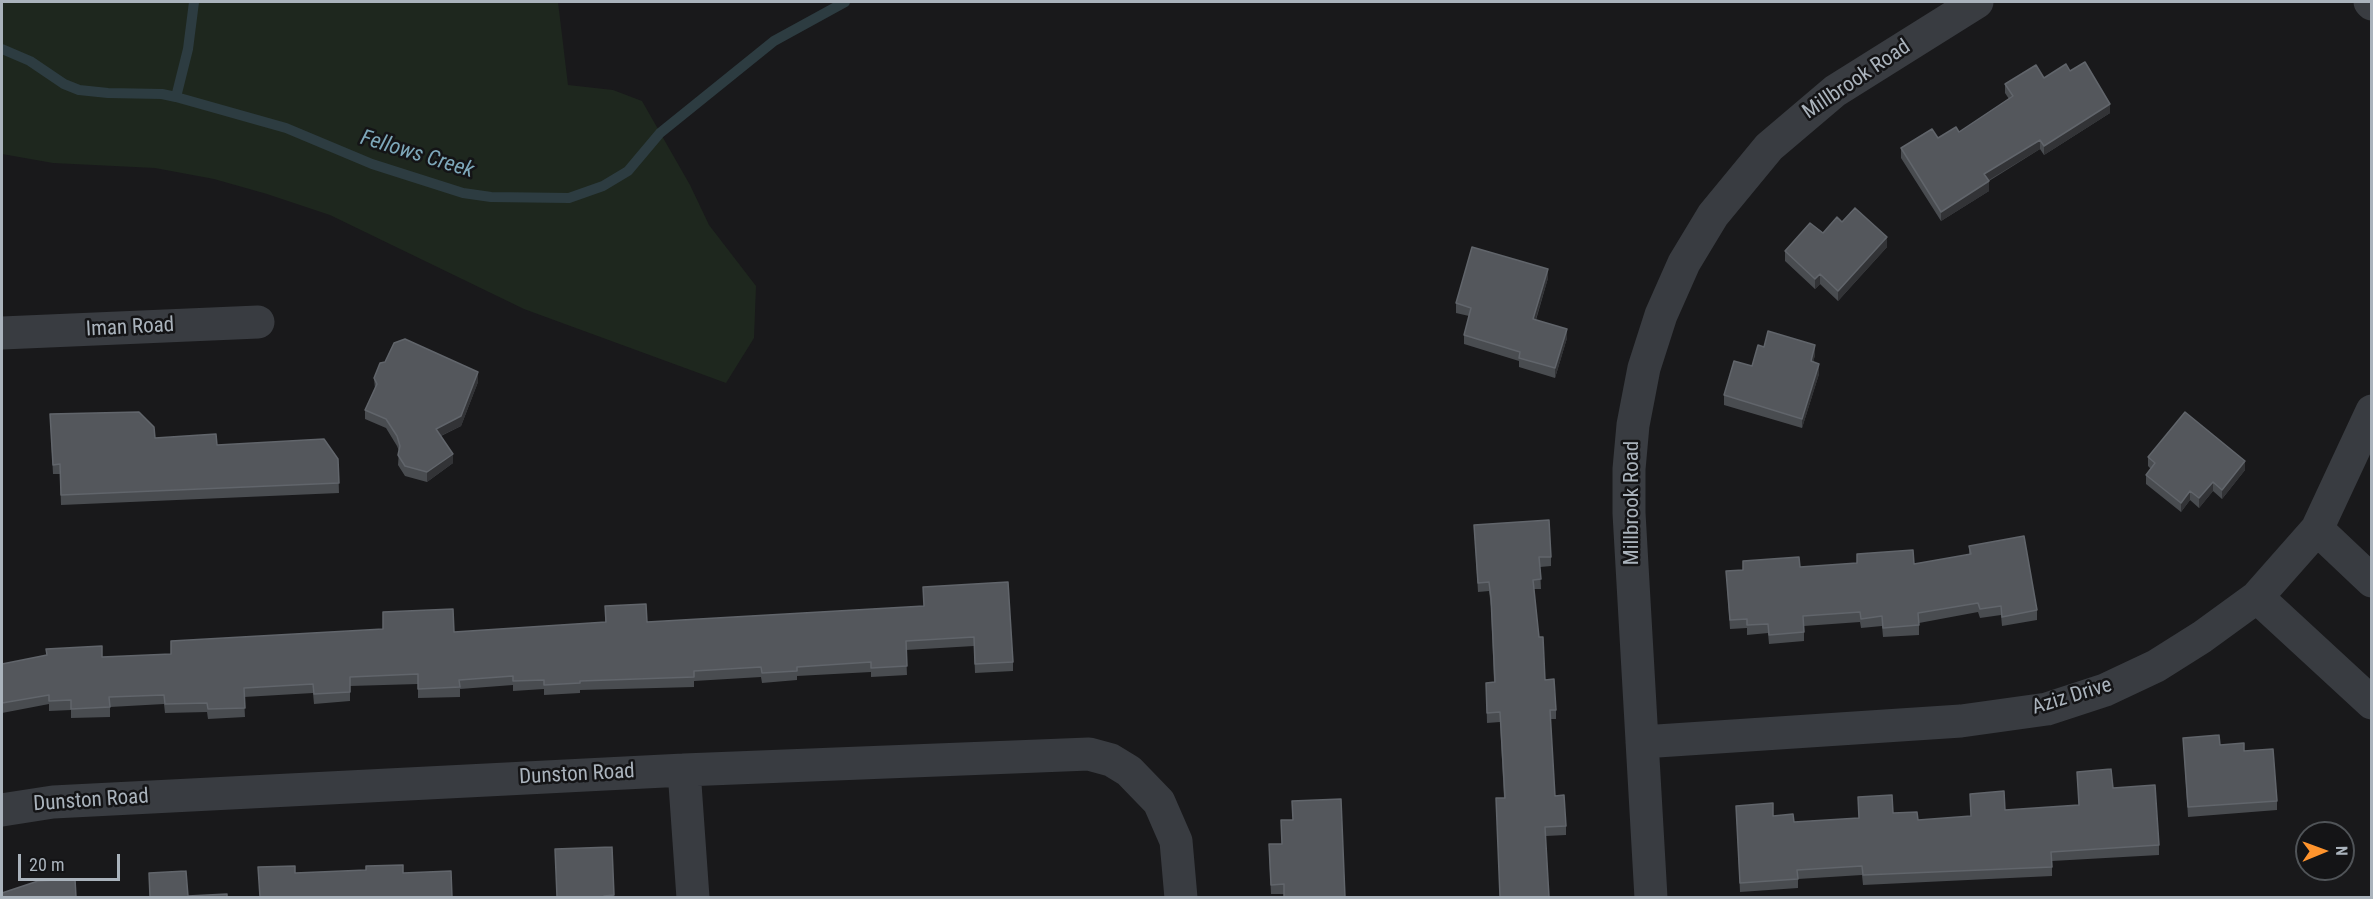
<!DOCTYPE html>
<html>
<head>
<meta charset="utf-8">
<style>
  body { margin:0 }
  #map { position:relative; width:2373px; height:899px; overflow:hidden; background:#19191b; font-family:"Roboto Condensed",sans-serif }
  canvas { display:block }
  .frame { position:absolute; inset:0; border:3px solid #aab3bc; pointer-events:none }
  .north { position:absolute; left:2295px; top:821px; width:60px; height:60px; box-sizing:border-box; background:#141416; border:2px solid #505458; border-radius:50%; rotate:89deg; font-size:16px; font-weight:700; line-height:24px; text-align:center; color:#aab3bc }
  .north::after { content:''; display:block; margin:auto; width:21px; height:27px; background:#ff942d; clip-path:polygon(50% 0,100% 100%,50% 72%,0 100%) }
  .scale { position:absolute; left:18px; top:854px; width:102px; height:27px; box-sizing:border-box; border:3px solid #aab3bc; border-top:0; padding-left:8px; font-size:18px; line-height:21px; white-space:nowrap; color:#aab3bc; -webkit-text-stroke:4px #141416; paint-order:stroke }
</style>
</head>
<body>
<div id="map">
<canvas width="2373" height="899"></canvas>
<div class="frame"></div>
<div class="north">N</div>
<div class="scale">20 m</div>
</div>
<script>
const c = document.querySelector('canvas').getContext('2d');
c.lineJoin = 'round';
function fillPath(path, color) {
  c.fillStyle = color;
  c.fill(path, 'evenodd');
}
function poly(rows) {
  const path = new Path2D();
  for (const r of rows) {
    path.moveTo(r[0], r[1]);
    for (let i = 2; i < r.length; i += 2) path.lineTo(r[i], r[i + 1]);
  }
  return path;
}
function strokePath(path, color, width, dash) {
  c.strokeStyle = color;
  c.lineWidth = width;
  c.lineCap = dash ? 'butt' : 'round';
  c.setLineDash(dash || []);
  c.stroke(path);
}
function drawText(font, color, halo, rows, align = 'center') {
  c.font = font + ' "Roboto Condensed",sans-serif';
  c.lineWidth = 5;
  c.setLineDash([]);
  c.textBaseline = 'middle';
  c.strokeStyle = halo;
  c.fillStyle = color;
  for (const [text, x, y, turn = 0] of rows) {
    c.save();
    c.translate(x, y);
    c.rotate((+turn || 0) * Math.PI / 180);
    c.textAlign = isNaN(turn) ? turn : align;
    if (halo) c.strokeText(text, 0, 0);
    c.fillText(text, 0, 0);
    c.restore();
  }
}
const green = poly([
  [2,2,558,2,568,85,613,90,642,101,690,185,709,225,756,286,754,338,726,383,524,309,330,215,267,194,214,179,155,168,53,163,2,154]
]);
const stream = poly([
  [2,49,30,61,64,84,79,90,108,93,162,94,176,97,286,128,372,164,463,193,491,197,569,198,603,186,628,171,660,133,774,41,845,2],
  [176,97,188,49,194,2]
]);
const minor = poly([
  [2370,2,2372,4],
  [2,333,258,322],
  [2317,529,2372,581],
  [2257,597,2372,703],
  [1642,742,1961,721,2047,709,2105,690,2156,666,2202,637,2257,597,2317,529,2372,411],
  [684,770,693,898],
  [2,810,53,802,684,770,1089,754,1111,760,1129,771,1159,802,1176,841,1181,898],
  [1651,898,1629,513,1629,469,1633,425,1644,368,1661,315,1684,263,1713,215,1769,147,1835,91,1977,2]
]);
const wall = poly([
  [2070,71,2110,113,2044,155,2040,149,1989,181,1989,191,1941,221,1901,158,1901,148,1959,132,2009,99,2005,93,2005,84,2044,78],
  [1842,222,1887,247,1838,301,1820,284,1815,289,1785,261,1785,251,1823,233],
  [1548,278,1536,320,1567,338,1555,378,1519,367,1519,361,1464,344,1464,335,1469,316,1456,313,1456,303],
  [1764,347,1815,355,1813,362,1819,374,1802,428,1724,405,1724,395,1752,366],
  [374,378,478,382,461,426,441,436,453,463,427,482,405,476,398,465,399,451,397,446,386,428,365,419,365,410,375,389],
  [50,414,155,438,338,459,339,493,61,505,60,474,53,474],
  [2148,457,2245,470,2222,499,2213,491,2199,508,2190,500,2181,512,2146,484,2146,475,2151,469,2148,466],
  [1474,525,1551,557,1551,566,1540,567,1541,589,1534,589,1539,637,1545,680,1556,710,1556,719,1550,719,1555,796,1566,826,1566,835,1546,836,1504,798,1500,722,1487,723,1486,683,1494,682,1491,607,1489,591,1478,592],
  [1969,546,2037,610,2037,620,2002,626,2001,615,1980,618,1978,612,1919,623,1919,635,1883,637,1882,626,1861,628,1860,622,1804,626,1804,641,1769,644,1768,633,1747,635,1747,628,1730,629,1726,571,1743,570,1743,561,1800,567,1857,563,1857,554,1914,564,1969,555],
  [923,587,1013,662,1013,671,975,673,974,646,906,650,907,675,871,677,871,672,797,676,797,680,762,683,761,677,694,681,694,687,580,690,580,693,544,695,544,689,513,691,513,685,460,689,460,697,418,698,418,684,350,686,350,701,314,704,313,693,244,697,245,717,208,719,207,712,165,713,164,704,110,707,110,717,71,718,71,710,49,711,49,704,2,713,2,664,102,657,171,654,454,632,605,622,605,606,647,622,924,606],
  [2183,738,2244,751,2277,801,2277,810,2188,817],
  [2077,772,2113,788,2159,845,2159,855,2052,861,2052,876,1863,885,1862,875,1798,879,1798,888,1740,892,1736,806,1773,816,1794,822,1859,818,1858,797,1893,813,1918,820,1971,817,1970,794,2005,810,2079,805],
  [1341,799,1284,894,1271,894,1269,853,1282,844,1293,820],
  [612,847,614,897,556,897]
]);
const shadedWall = poly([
  [2110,104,2110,113,2044,155,2044,146],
  [2040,140,2040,149,1984,183,1984,174],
  [1989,181,1989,191,1941,221,1941,212],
  [1887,237,1887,247,1838,301,1838,291],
  [1548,269,1548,278,1533,328,1533,319],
  [1820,274,1820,284,1815,289,1815,279],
  [1567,329,1567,338,1555,378,1555,368],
  [1815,345,1815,355,1811,371,1811,361],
  [1819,364,1819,374,1802,428,1802,419],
  [478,372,478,382,461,426,436,438,436,429],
  [453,454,453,463,427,482,427,472],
  [2245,461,2245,470,2222,499,2222,490],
  [2213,482,2213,491,2199,508,2199,498],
  [2190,491,2190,500,2181,512,2181,503]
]);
const building = poly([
  [2085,62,2110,104,2044,146,2040,140,1984,174,1989,181,1941,212,1901,148,1932,129,1938,138,1956,127,1959,132,2013,96,2005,84,2036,65,2044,78,2066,64,2070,71,2085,62],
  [1855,208,1887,237,1838,291,1820,274,1815,279,1785,251,1810,223,1823,233,1837,217,1842,222,1855,208],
  [1472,247,1548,269,1533,319,1567,329,1555,368,1519,358,1520,352,1464,335,1471,308,1456,303,1472,247],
  [1768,331,1815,345,1811,361,1819,364,1802,419,1724,395,1734,361,1752,366,1758,345,1764,347,1768,331],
  [405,339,478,372,461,416,436,429,453,454,427,472,405,466,398,455,400,446,397,436,386,419,365,410,377,384,374,378,380,363,385,362,394,343,405,339],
  [139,412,154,427,155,438,216,434,217,445,324,439,338,459,339,483,61,495,60,464,53,465,50,414,139,412],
  [2185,412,2245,461,2222,490,2213,482,2199,498,2190,491,2181,503,2146,475,2155,463,2148,457,2185,412],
  [1549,520,1551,557,1539,557,1541,579,1533,580,1539,637,1543,637,1545,680,1554,679,1556,710,1550,710,1555,796,1564,795,1566,826,1545,827,1549,897,1500,897,1496,798,1505,798,1500,712,1487,713,1486,683,1495,682,1491,598,1489,582,1478,583,1474,525,1549,520],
  [2024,536,2037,610,2002,617,2001,606,1980,609,1978,603,1918,613,1919,625,1883,628,1882,616,1861,619,1860,612,1803,616,1804,632,1769,635,1768,624,1747,625,1747,619,1730,620,1726,571,1743,570,1743,561,1799,557,1800,567,1857,563,1857,554,1913,550,1914,564,1971,554,1969,546,2024,536],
  [1008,582,1013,662,975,664,974,637,906,641,907,666,871,668,871,662,797,667,797,671,762,673,761,667,694,671,694,677,580,681,580,683,544,685,544,680,513,681,513,676,459,680,460,687,418,689,418,674,350,677,350,692,314,694,313,684,244,688,245,708,208,709,207,703,165,704,164,695,109,697,110,707,71,709,71,700,49,701,49,695,2,703,2,664,47,655,46,649,102,646,102,657,171,654,171,641,383,629,383,612,453,609,454,632,606,622,605,606,646,604,647,622,924,606,923,587,1008,582],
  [2219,735,2220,745,2244,743,2244,751,2273,749,2277,801,2188,807,2183,738,2219,735],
  [2111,769,2113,788,2155,785,2159,845,2051,852,2052,867,1863,875,1862,866,1797,870,1798,879,1740,883,1736,806,1773,803,1773,816,1793,814,1794,822,1859,818,1858,797,1892,795,1893,813,1917,812,1918,820,1971,816,1970,794,2004,791,2005,810,2079,805,2077,772,2111,769],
  [1341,799,1345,897,1284,897,1284,884,1271,885,1269,844,1282,844,1281,820,1293,820,1292,801,1341,799],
  [612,847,614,895,604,896,604,897,557,897,555,849,612,847],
  [403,865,403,873,451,871,452,897,260,897,258,867,295,866,295,873,366,870,366,866,403,865],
  [186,871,188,896,227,894,227,897,150,897,149,873,186,871],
  [75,879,76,897,2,897,2,893,38,881,75,879]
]);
const streetNames = [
  ["Millbrook Road",1857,80,-34],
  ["Iman Road",130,328,-3],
  ["Millbrook Road",1633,503,-90],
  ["Aziz Drive",2072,697,-17],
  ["Dunston Road",577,775,-3],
  ["Dunston Road",91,801,-4]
];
const waterNames = [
  ["Fellows Creek",417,155,17]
];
fillPath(green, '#1e271e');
strokePath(stream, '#2d3c41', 10);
strokePath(minor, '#393c41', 33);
fillPath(wall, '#494c50');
fillPath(shadedWall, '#323336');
fillPath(building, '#54575c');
strokePath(building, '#61656b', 1.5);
drawText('21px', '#aab3bc', '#141416', streetNames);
drawText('italic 22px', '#7ea8ba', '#141416', waterNames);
</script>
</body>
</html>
